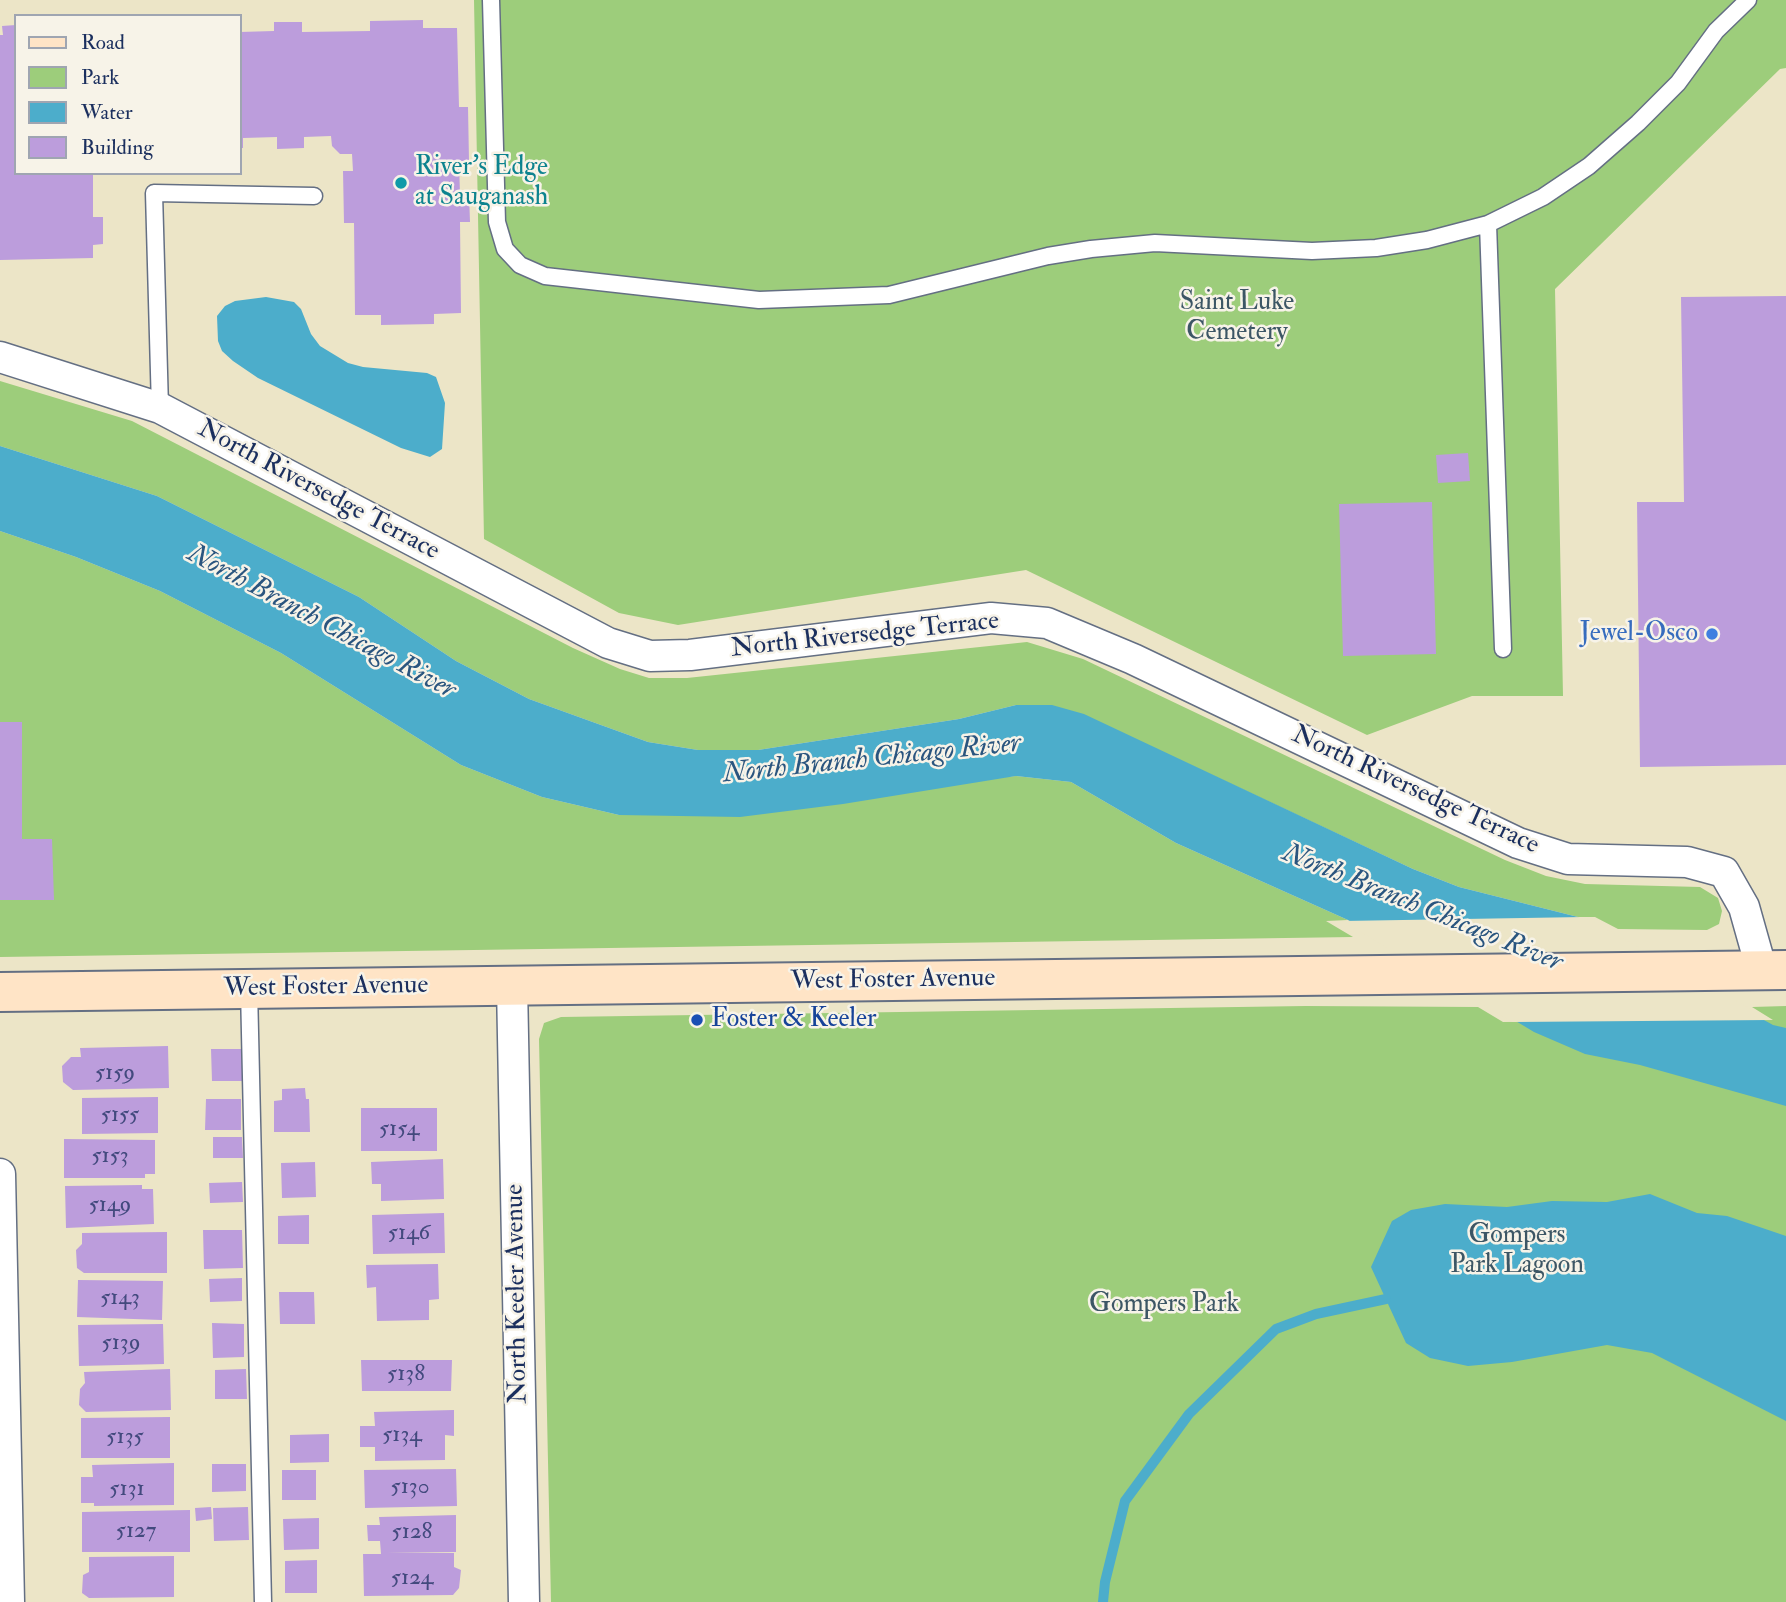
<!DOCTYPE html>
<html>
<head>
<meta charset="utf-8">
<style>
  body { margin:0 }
  #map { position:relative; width:1786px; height:1602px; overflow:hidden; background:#ece5c7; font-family:"IM FELL Double Pica",serif }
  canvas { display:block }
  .legend { position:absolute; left:14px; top:14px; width:228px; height:161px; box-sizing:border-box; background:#f7f3e8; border:2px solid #9fa5b1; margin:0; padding:9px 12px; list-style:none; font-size:21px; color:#1b2f5e }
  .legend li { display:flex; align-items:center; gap:14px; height:35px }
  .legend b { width:35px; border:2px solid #9fa5b1 }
</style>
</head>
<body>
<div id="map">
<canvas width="1786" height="1602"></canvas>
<ul class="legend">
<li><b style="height:9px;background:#ffe4c6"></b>Road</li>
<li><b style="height:19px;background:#9dcd7b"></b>Park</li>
<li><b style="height:19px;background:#4cadcb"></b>Water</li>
<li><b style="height:19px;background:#bc9ddc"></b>Building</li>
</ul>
</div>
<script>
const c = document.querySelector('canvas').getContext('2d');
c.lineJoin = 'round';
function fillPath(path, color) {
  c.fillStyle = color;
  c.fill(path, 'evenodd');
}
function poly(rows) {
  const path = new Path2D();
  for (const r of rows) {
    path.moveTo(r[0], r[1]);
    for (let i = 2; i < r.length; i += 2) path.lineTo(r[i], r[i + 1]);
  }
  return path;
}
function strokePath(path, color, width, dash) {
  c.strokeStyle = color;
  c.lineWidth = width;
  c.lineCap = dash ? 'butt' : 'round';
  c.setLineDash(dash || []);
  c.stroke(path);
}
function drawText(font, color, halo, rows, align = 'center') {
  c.font = font + ' "IM FELL Double Pica",serif';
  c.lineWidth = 5;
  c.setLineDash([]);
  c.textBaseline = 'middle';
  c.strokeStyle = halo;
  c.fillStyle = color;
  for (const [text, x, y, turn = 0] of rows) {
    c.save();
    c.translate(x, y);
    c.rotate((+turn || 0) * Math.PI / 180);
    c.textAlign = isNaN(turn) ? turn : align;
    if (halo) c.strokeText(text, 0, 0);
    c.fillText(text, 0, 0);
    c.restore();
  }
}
const green = poly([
  [474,0,1786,0,1786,68,1780,69,1555,289,1563,696,1472,696,1367,735,1026,570,678,625,619,613,484,539],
  [0,381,132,421,573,648,620,669,649,678,687,678,1027,642,1083,659,1505,860,1546,876,1585,884,1700,887,1718,898,1722,911,1719,924,1707,930,1618,929,1595,917,1578,917,1459,887,1413,869,1152,747,1016,705,959,719,758,750,698,750,648,742,529,699,456,661,359,597,157,496,0,446],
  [0,531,76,557,160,591,281,653,461,765,542,797,619,815,1016,776,1071,782,1176,843,1348,920,1326,921,1353,937,0,957],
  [1306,1006,1478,1007,1503,1022,1773,1020,1752,1007,1786,1006,1786,1602,551,1602,539,1039,544,1023,561,1017]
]);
const water = poly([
  [266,297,294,302,301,309,311,334,320,346,348,363,363,367,427,373,436,377,445,403,442,449,430,457,401,448,258,378,233,361,222,351,218,341,217,316,225,306,235,301],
  [0,446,157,496,359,597,456,661,529,699,648,742,698,750,758,750,959,719,1016,705,1052,705,1084,714,1413,869,1459,887,1578,917,1773,1025,1786,1028,1786,1106,1640,1065,1585,1054,1534,1032,1348,920,1176,843,1071,782,1016,776,843,804,740,817,619,815,542,797,461,765,281,653,160,591,76,557,0,531],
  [1650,1194,1697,1213,1727,1216,1786,1236,1786,1421,1652,1353,1607,1345,1512,1362,1468,1366,1430,1358,1406,1343,1371,1267,1392,1221,1411,1210,1445,1204,1507,1207,1552,1201,1607,1202]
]);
const pier = poly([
  [1584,917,1771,1020,1512,1022,1342,921]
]);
const stream = poly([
  [1103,1602,1105,1582,1125,1501,1189,1414,1276,1329,1316,1314,1386,1299]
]);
const building = poly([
  [423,20,423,28,457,28,459,107,468,107,469,161,459,161,460,195,469,194,470,222,460,222,461,313,434,314,434,324,381,325,381,315,355,315,354,223,344,223,343,171,353,171,352,154,340,154,332,146,331,136,304,137,304,148,277,149,277,137,243,138,243,148,240,148,240,32,274,31,274,22,302,22,302,32,370,31,370,21],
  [16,25,16,173,93,173,93,217,103,217,103,244,93,245,93,258,0,260,0,35,3,35,2,26],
  [1786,296,1786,765,1640,767,1637,502,1684,502,1681,297],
  [1468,453,1470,481,1438,483,1436,455],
  [1432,502,1436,654,1343,656,1339,504],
  [0,722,22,722,22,839,52,839,54,900,0,900],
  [168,1046,169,1088,73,1090,63,1082,62,1066,71,1057,81,1057,80,1048],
  [211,1049,242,1049,244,1081,212,1081],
  [305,1088,306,1099,309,1099,310,1132,274,1132,274,1101,282,1100,282,1089],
  [158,1097,158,1133,82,1134,82,1098],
  [206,1099,241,1099,241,1130,205,1130],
  [361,1108,437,1108,437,1151,361,1151],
  [213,1137,242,1137,243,1158,213,1158],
  [64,1139,155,1140,155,1174,145,1174,145,1178,64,1178],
  [443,1159,444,1199,381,1201,381,1184,372,1184,371,1162],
  [315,1162,316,1197,282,1198,281,1163],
  [242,1182,243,1202,210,1203,209,1183],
  [142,1185,142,1189,153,1189,154,1224,66,1228,65,1186],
  [444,1213,445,1253,373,1254,372,1215],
  [309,1215,309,1244,278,1244,278,1216],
  [203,1230,242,1230,243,1268,204,1269],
  [167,1232,167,1273,84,1273,77,1268,76,1250,82,1244,82,1233],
  [438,1264,439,1299,429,1300,429,1320,377,1321,376,1287,367,1288,366,1265],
  [242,1278,242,1301,210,1302,209,1279],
  [78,1280,163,1281,162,1320,77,1317],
  [279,1292,314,1292,315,1324,280,1324],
  [212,1323,244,1324,244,1357,213,1358],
  [163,1324,164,1364,79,1366,78,1325],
  [361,1360,452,1360,451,1391,362,1391],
  [170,1369,171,1410,86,1412,79,1405,80,1389,85,1383,84,1372],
  [246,1369,247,1399,215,1399,215,1370],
  [454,1410,454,1436,445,1435,445,1460,375,1461,375,1447,360,1447,360,1426,375,1426,374,1412],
  [170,1417,170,1458,81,1458,81,1418],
  [329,1434,329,1462,290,1463,290,1435],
  [174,1463,174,1505,94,1506,94,1503,81,1503,81,1477,93,1477,92,1465],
  [212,1464,246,1464,246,1491,212,1492],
  [456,1469,457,1506,365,1508,364,1470],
  [282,1470,316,1470,316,1500,282,1500],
  [211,1507,212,1519,196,1521,195,1508],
  [248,1507,249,1540,214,1541,213,1508],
  [190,1510,190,1552,82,1552,82,1512],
  [456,1515,456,1552,387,1553,454,1553,454,1567,461,1570,459,1588,453,1595,364,1596,363,1554,381,1554,380,1541,368,1541,367,1525,380,1525,379,1517],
  [319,1518,319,1549,284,1550,283,1519],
  [174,1556,174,1597,89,1598,82,1593,83,1575,89,1572,89,1557],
  [317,1560,317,1593,285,1593,285,1561]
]);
const service = poly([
  [491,0,497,222,505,249,520,265,545,276,759,300,889,295,1048,256,1091,249,1155,243,1312,251,1376,248,1427,240,1488,224,1543,197,1589,166,1638,123,1678,83,1716,31,1748,0],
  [1488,224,1503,649],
  [160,408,154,193,314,196],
  [249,989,263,1602]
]);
const minor = poly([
  [0,357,160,408,608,643,650,656,690,655,991,618,1047,623,1133,659,1518,843,1568,859,1687,862,1724,872,1744,907,1762,971],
  [512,985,524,1602],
  [0,1174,9,1602]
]);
const secondary = poly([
  [0,992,1786,970]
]);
const markers = [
  [401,183,7,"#0f9aa8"],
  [1712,634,7,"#3f7fe0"],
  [697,1020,7,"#1a4fb4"]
];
const numberNames = [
  ["5159",115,1074],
  ["5155",120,1116],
  ["5154",399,1130],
  ["5153",110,1157],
  ["5149",110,1206],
  ["5146",409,1234],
  ["5143",120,1299],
  ["5139",121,1344],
  ["5138",406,1375],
  ["5134",402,1436],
  ["5135",125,1438],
  ["5130",410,1488],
  ["5131",127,1490],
  ["5127",136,1532],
  ["5128",412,1533],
  ["5124",412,1579]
];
const cultureNames = [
  ["River's Edge",415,168],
  ["at Sauganash",415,198]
];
const parkNames = [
  ["Saint Luke",1237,303],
  ["Cemetery",1237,333],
  ["Gompers",1517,1236],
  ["Park Lagoon",1517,1266],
  ["Gompers Park",1164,1305]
];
const streetNames = [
  ["North Riversedge Terrace",318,491,28],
  ["North Riversedge Terrace",865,636,-6],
  ["North Riversedge Terrace",1415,791,25],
  ["West Foster Avenue",893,981,-1],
  ["West Foster Avenue",326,988,-1],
  ["North Keeler Avenue",518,1294,-91]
];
const shopNames = [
  ["Jewel-Osco",1698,634]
];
const transitNames = [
  ["Foster & Keeler",711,1020]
];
const waterNames = [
  ["North Branch Chicago River",321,623,28],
  ["North Branch Chicago River",872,760,-6],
  ["North Branch Chicago River",1422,909,22]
];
fillPath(green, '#9dcd7b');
fillPath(water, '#4cadcb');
fillPath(pier, '#ece5c7');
strokePath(stream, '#4cadcb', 10);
fillPath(building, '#bc9ddc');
strokePath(service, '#646f83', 19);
strokePath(minor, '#646f83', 33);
strokePath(secondary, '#646f83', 42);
strokePath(service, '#fff', 16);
strokePath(minor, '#fff', 30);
strokePath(secondary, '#ffe4c6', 38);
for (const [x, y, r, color] of markers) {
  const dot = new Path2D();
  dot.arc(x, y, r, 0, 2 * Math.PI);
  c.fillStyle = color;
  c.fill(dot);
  strokePath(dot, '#f7f3e8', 2.5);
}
drawText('23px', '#434a7e', null, numberNames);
drawText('26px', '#0d838f', '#f7f3e8', cultureNames, 'left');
drawText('26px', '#3c5665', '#f7f3e8', parkNames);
drawText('26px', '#1b2f5e', '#f7f3e8', streetNames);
drawText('26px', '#366cbe', '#f7f3e8', shopNames, 'right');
drawText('26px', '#164399', '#f7f3e8', transitNames, 'left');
drawText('italic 28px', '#2a557f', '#f7f3e8', waterNames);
</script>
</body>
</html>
